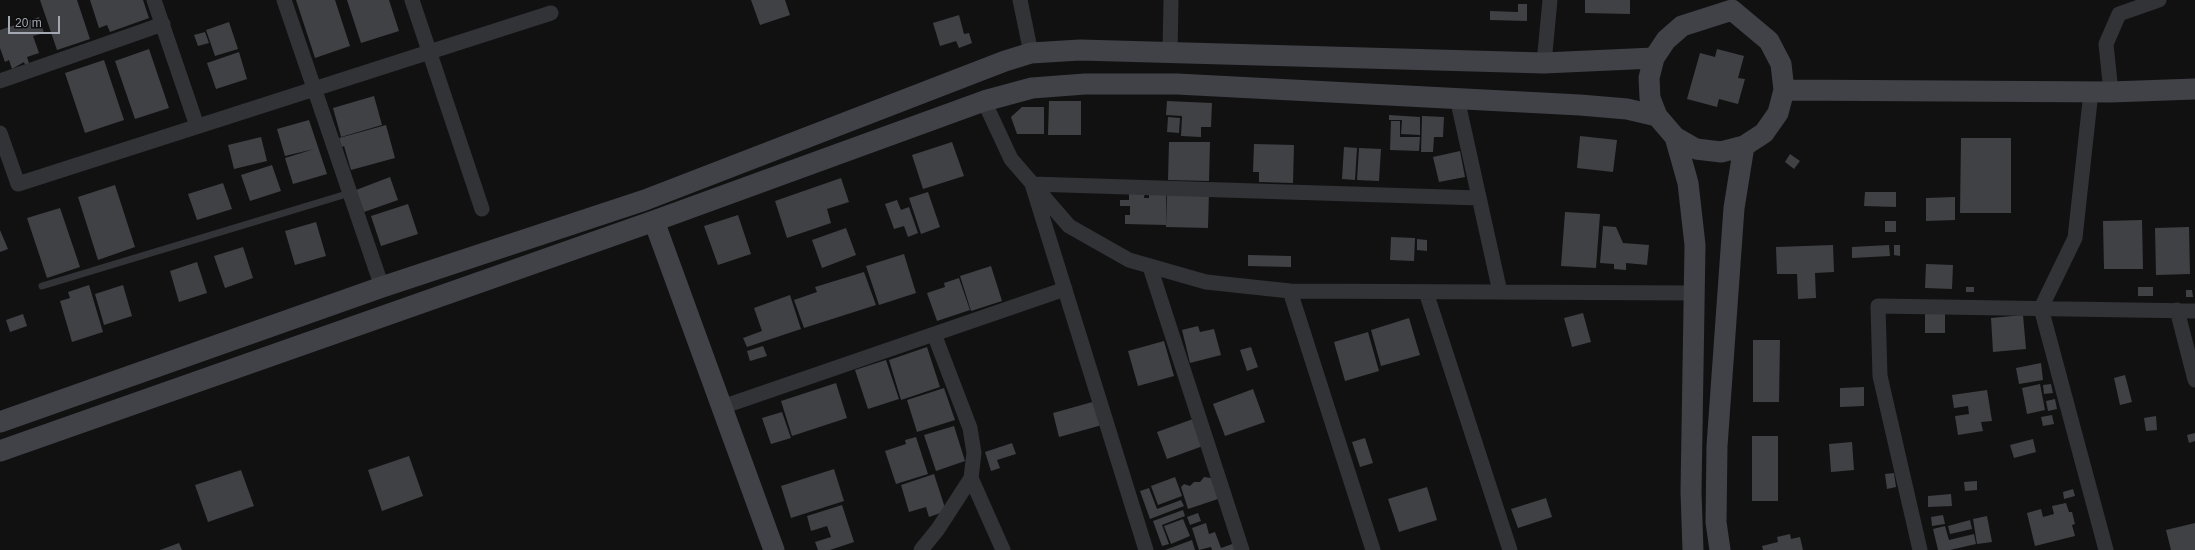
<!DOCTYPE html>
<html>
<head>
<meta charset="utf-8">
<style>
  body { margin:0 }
  #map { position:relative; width:2195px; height:550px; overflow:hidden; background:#111112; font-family:Helvetica,sans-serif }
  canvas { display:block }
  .scale { position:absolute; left:8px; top:16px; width:52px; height:18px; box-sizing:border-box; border:2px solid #a3a8b2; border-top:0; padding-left:5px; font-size:12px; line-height:14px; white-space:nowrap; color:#a3a8b2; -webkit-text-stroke:3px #0c0c0d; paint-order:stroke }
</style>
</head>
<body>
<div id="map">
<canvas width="2195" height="550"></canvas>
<div class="scale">20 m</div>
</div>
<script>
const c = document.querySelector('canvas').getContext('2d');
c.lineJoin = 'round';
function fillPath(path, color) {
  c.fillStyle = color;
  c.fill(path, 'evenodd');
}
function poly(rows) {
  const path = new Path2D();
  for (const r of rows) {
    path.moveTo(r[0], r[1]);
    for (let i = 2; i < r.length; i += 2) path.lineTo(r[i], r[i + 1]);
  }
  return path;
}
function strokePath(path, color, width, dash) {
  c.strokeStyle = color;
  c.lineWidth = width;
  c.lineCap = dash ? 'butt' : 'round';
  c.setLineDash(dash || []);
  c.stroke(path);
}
const building = poly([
  [40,0,77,0,90,39,57,50],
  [90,0,143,0,149,18,110,32,107,25,99,28],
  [296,0,335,0,350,46,315,58],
  [347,0,389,0,399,31,361,43],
  [751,0,785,0,790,15,760,25],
  [1585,0,1630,0,1630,14,1585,13],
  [1518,4,1527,4,1527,21,1490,20,1490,11,1518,12],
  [959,15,964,34,969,33,972,43,959,48,956,41,940,46,933,23],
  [39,17,44,33,33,36,39,53,27,57,30,66,26,67,24,62,12,69,9,60,5,62,0,48,0,30],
  [229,22,238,49,215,56,206,30],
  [205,32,209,43,198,46,194,35],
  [149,49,169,108,135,119,115,61],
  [1717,49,1744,56,1738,78,1745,79,1738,104,1719,99,1717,107,1687,99,1700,53,1715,57],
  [239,52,247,79,216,89,207,63],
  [104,60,124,120,85,133,65,73],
  [374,96,382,125,341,137,333,108],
  [1049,101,1081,101,1081,135,1048,135],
  [1167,101,1212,103,1211,127,1201,127,1201,137,1181,136,1182,116,1166,115],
  [1022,107,1044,107,1044,134,1017,134,1011,117],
  [1389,115,1420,117,1420,135,1401,134,1402,120,1389,120],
  [1422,116,1444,117,1443,137,1434,137,1433,152,1421,152],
  [1168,117,1180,118,1179,133,1167,132],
  [309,120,327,174,293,184,285,158,314,149,285,156,277,129],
  [1391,121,1400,121,1400,137,1420,137,1419,151,1390,150],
  [386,125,395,158,351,170,344,146,342,147,339,138],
  [1580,136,1617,140,1613,172,1577,168],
  [261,137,267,161,234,169,228,145],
  [1961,138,2011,138,2011,213,1960,213],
  [952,142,964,176,923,189,912,155],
  [1169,142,1210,142,1209,181,1168,180],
  [1254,144,1294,145,1293,183,1259,182,1259,172,1253,172],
  [1344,147,1357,148,1355,180,1342,179],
  [1359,148,1381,149,1379,181,1357,180],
  [1460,151,1465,177,1439,182,1433,157],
  [1790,154,1800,161,1794,169,1785,162],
  [272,165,281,191,250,201,241,175],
  [390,177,398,200,364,212,356,190],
  [841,178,849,202,827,209,831,223,787,238,775,201],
  [223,183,232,209,197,220,188,194],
  [115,185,135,247,98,260,78,197],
  [1129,190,1145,191,1144,198,1149,198,1149,190,1166,190,1166,225,1125,224,1125,215,1130,215,1130,206,1120,206,1120,200,1129,200],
  [1167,191,1209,192,1208,228,1166,227],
  [928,192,940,227,921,234,909,198],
  [1865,192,1896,192,1896,207,1864,206],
  [1955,197,1955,220,1926,221,1926,198],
  [897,200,901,210,909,207,918,233,908,237,904,226,894,229,885,204],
  [408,204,418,234,381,246,371,216],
  [60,208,80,267,47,278,27,218],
  [1565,212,1600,214,1596,268,1561,266],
  [738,215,751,254,718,265,704,226],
  [2142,220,2143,269,2104,269,2103,221],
  [1885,221,1896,221,1896,232,1885,232],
  [316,222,326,256,295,265,285,231],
  [1603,226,1616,227,1623,243,1649,245,1647,265,1626,263,1626,270,1614,269,1614,264,1600,263],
  [2189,227,2190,274,2156,275,2155,228],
  [846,228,856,255,822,268,812,240],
  [0,230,8,249,0,252],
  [1391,237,1415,238,1414,261,1390,260],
  [1417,239,1427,240,1427,251,1417,250],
  [1833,245,1834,272,1815,273,1816,298,1798,299,1797,274,1777,274,1776,247],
  [1889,245,1890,256,1852,258,1852,247],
  [1894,245,1900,245,1900,256,1894,255],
  [243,247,253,278,225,288,214,256],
  [904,254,916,293,879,305,866,266],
  [1248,255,1291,256,1291,267,1248,266],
  [197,262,207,293,179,302,170,271],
  [1926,264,1953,265,1952,289,1925,288],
  [991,266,1002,301,971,311,960,276],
  [864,272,876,305,804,328,794,300,817,292,815,287],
  [959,278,970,310,937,321,927,293,945,287,944,283],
  [89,285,103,332,72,342,60,301,70,298,68,292],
  [123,285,132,316,104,325,95,294],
  [1966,287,1974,287,1974,292,1966,292],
  [2138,287,2153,287,2153,296,2138,296],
  [2186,290,2192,290,2193,297,2186,297],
  [790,295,801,329,747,347,743,338,762,331,754,308],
  [1583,313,1591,342,1572,347,1564,318],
  [1925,313,1945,314,1945,333,1925,333],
  [23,314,27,326,10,332,6,320],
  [2023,315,2026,349,1993,352,1991,318],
  [1409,318,1420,355,1381,366,1371,330],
  [1198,326,1200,332,1214,329,1221,355,1190,363,1182,330],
  [1368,332,1379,371,1345,381,1334,342],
  [1753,340,1780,340,1779,402,1753,402],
  [1164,341,1174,376,1138,386,1128,351],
  [763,346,767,356,750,361,747,351],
  [927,347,940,387,901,400,889,360],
  [1251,347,1258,367,1247,371,1240,350],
  [886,360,899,399,868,409,855,370],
  [2041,363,2043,380,2019,384,2016,368],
  [2125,375,2132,402,2120,405,2114,378],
  [836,383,847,418,792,436,781,401],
  [2040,384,2045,410,2027,414,2022,388],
  [2051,384,2053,393,2044,394,2043,385],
  [1864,387,1864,406,1840,407,1840,388],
  [944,388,955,420,917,432,907,400],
  [1253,389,1265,422,1225,436,1213,404],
  [1987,390,1992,421,1981,422,1983,431,1958,435,1955,416,1969,414,1968,406,1954,408,1952,395],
  [2055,399,2057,409,2048,411,2046,401],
  [1096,401,1102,425,1059,437,1053,413],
  [782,412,791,438,771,444,762,418],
  [2052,415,2054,424,2043,426,2041,417],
  [2156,416,2157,430,2146,431,2144,418],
  [1193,419,1203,446,1167,459,1157,432],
  [954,426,965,461,936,471,924,435],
  [2195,433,2195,441,2189,443,2187,435],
  [1752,436,1778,436,1778,501,1752,501],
  [916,437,928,474,896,484,885,451,906,444,905,440],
  [1365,438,1373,463,1360,467,1352,442],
  [2033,439,2036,452,2014,458,2010,445],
  [1852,442,1854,470,1831,472,1829,444],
  [1012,443,1016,454,997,460,1000,468,991,471,985,452],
  [409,456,423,496,382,511,368,470],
  [834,469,844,501,791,518,781,486],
  [241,470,254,506,208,522,195,485],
  [1894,473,1896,487,1887,489,1885,474],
  [934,474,946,511,929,517,926,507,909,512,901,485],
  [1175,477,1182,496,1158,505,1151,486],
  [1204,477,1211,478,1218,499,1188,509,1181,487,1184,484,1190,486,1194,482,1200,482],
  [1977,481,1977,490,1965,491,1964,482],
  [1427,487,1437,520,1399,532,1388,499],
  [1149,488,1157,509,1181,500,1184,506,1150,519,1140,491],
  [2073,489,2075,496,2064,499,2063,492],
  [1951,494,1952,506,1928,507,1928,496],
  [1546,498,1552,517,1518,528,1511,509],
  [2066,503,2069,512,2072,512,2075,524,2072,525,2075,536,2035,546,2027,513,2041,509,2043,517,2054,514,2052,506],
  [842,505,854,542,830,550,818,550,815,542,831,537,827,526,811,531,807,516],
  [1183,510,1185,516,1162,525,1169,544,1162,546,1153,521],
  [1198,513,1201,521,1190,525,1187,517],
  [1943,515,1945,524,1932,526,1931,517],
  [1987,516,1992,542,1977,544,1973,519],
  [1183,519,1190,536,1171,544,1164,526],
  [1970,520,1972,529,1950,534,1948,526],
  [1206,523,1209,534,1215,532,1221,548,1235,543,1237,550,1212,550,1211,547,1199,550,1192,528],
  [2195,523,2195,550,2171,550,2166,530],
  [1945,526,1949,540,1974,534,1976,544,1950,550,1938,550,1933,529],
  [1790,534,1791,539,1800,537,1803,550,1763,550,1762,546,1778,542,1777,537],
  [1192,540,1195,550,1165,550],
  [179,543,182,550,160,550]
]);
const lane = poly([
  [42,286,350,193]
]);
const street = poly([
  [154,0,197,126],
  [284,0,382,287],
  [412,0,482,209],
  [1020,0,1031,53],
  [1170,53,1171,0],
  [1544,63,1550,0],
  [0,81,163,24],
  [2091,92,2075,238,2041,308,2106,550],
  [2111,92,2106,44,2119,14,2159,0],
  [1457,98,1500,292],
  [984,101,1011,159,1069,226,1129,260,1206,282,1290,291,1694,293],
  [0,133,18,184,551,13],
  [1150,267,1242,550],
  [1290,291,1373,550],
  [1426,292,1510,550],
  [2177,310,2195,380],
  [722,407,1065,289],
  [971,478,1003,550],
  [921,550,938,529,971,478,974,453,970,428,934,334],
  [1146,550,1032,184,1479,198],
  [1920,550,1880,376,1878,306,2195,311]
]);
const secondary = poly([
  [1732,10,1769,41,1781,64,1784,90,1778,113,1764,133,1744,146,1721,152,1696,149,1675,137,1657,116,1650,98,1649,78,1654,58,1666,40,1682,26,1732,10],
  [1784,90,2111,92,2195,89],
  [1675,137,1688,183,1695,245,1691,492,1693,550],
  [654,221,774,550],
  [0,422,382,287,645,200,1005,61,1031,53,1080,50,1544,63,1654,58],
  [0,451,654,221,984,101,1032,88,1085,84,1177,84,1580,105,1627,109,1657,116],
  [1720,550,1716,522,1717,446,1734,208,1744,146]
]);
fillPath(building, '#404145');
strokePath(lane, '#323337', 7);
strokePath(street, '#323337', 15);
strokePath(secondary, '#404247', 21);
</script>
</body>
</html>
